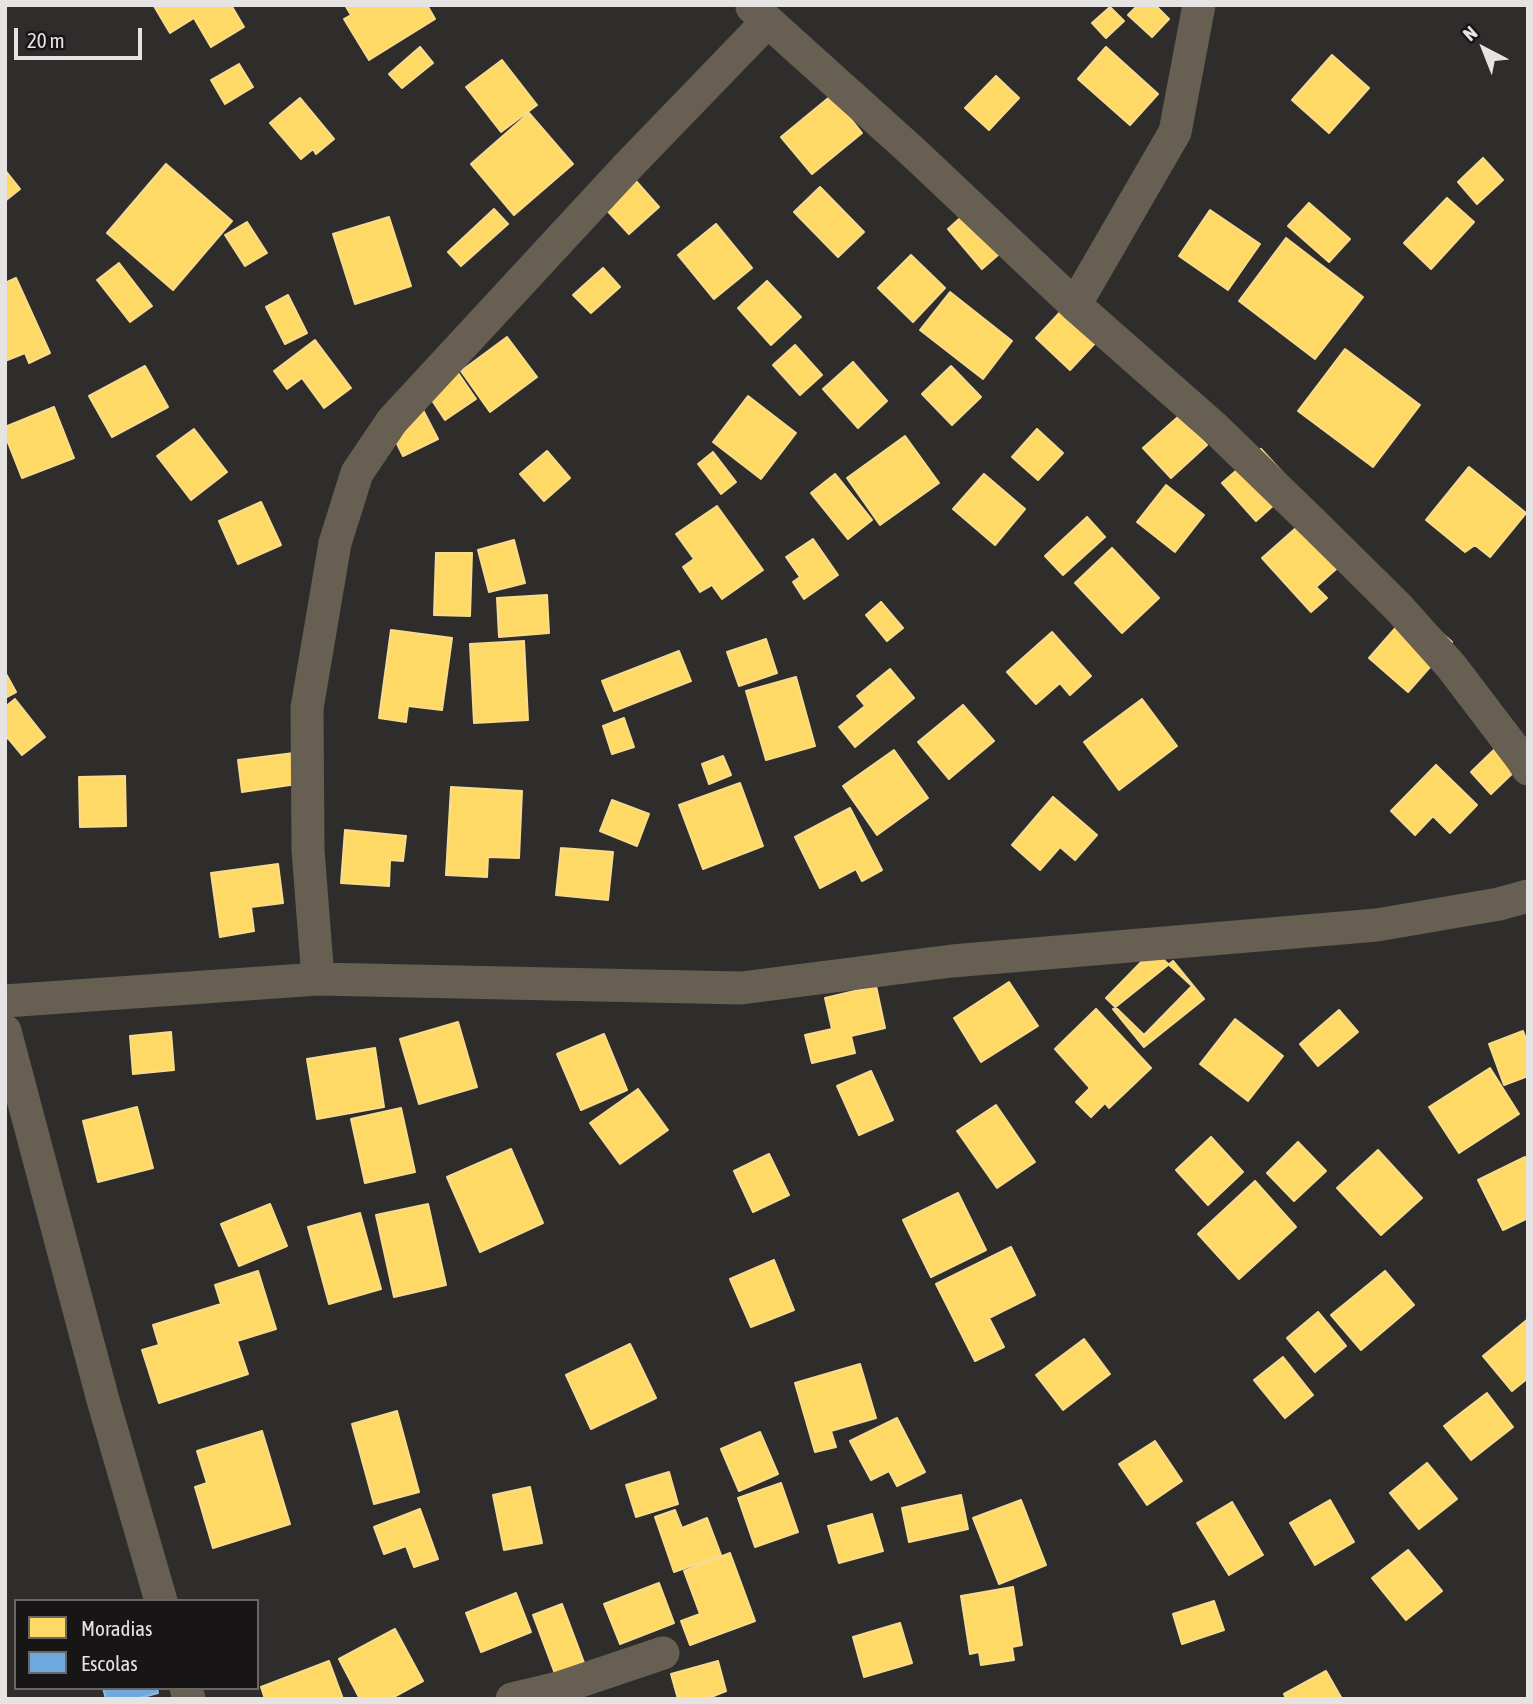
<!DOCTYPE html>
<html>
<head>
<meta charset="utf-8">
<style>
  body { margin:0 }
  #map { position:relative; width:1533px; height:1704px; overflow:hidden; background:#2f2d2c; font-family:"Asap Condensed",sans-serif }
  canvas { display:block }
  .frame { position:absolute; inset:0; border:7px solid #e6e4e3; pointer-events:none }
  .legend { position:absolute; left:14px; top:1599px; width:245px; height:91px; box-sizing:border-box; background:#171515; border:2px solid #6a6867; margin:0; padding:9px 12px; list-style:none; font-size:21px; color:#e6e4e3 }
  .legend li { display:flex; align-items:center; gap:14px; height:35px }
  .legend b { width:35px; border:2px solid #6a6867 }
  .north { position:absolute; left:1449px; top:14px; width:70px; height:70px; -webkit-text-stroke:5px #171515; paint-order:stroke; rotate:318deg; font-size:19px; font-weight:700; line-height:28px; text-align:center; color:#e6e4e3 }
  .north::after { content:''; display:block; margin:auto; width:24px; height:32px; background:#e6e4e3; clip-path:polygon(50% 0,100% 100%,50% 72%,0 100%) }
  .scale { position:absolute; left:14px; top:28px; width:128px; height:32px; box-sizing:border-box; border:4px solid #e6e4e3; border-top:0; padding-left:9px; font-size:21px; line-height:24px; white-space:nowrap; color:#e6e4e3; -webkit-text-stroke:5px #171515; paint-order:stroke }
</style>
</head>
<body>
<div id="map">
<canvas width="1533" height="1704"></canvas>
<div class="frame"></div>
<ul class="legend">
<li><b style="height:19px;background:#ffd966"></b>Moradias</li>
<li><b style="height:19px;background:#6fa8dc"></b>Escolas</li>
</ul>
<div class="north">N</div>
<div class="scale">20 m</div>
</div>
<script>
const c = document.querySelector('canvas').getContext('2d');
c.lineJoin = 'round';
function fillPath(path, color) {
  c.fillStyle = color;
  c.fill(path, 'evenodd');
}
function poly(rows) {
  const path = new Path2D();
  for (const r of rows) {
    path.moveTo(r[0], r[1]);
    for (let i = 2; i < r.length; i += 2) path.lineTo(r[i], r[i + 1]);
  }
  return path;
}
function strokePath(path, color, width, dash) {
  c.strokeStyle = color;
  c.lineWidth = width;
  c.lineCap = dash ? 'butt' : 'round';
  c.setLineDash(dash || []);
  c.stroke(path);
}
const homes = poly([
  [156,5,231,5,244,27,211,47,194,18,170,33,154,6,156,5],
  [345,5,427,5,435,19,369,60,344,19,351,15,345,5],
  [1138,5,1155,5,1169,19,1152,37,1128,15,1138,5],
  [1110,7,1124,21,1106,38,1092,23,1110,7],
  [420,47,433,63,402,88,389,74,420,47],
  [1106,47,1158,94,1130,125,1078,79,1106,47],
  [1332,55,1369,88,1329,133,1292,100,1332,55],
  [502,60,537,105,501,132,466,87,502,60],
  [239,64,253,87,225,104,211,80,239,64],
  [996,76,1019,98,989,130,965,108,996,76],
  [832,95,862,133,812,174,781,137,832,95],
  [300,98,334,139,316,154,313,149,301,159,270,123,300,98],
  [529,113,573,164,514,215,471,164,529,113],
  [1483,158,1503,180,1477,204,1458,182,1483,158],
  [620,163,659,207,629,234,589,191,620,163],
  [166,164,232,221,173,290,107,233,166,164],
  [5,170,20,189,5,201,5,170],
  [820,187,864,232,838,257,794,212,820,187],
  [1447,198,1474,222,1431,269,1404,243,1447,198],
  [979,201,1014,241,982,269,948,229,979,201],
  [1309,203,1350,239,1329,262,1288,226,1309,203],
  [494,209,508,224,461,266,448,252,494,209],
  [1210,210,1260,244,1228,290,1179,256,1210,210],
  [389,217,411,286,355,304,333,234,389,217],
  [247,222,267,253,245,266,225,235,247,222],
  [716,224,752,268,714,299,678,255,716,224],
  [1286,238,1363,297,1315,359,1239,301,1286,238],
  [911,255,945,288,913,322,878,288,911,255],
  [119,263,152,306,130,322,97,280,119,263],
  [603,268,620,287,591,313,573,295,603,268],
  [16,278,50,353,29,363,25,353,5,361,5,283,16,278],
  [767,281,801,317,771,345,738,308,767,281],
  [950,292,1012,341,983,379,920,330,950,292],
  [288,295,307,333,285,344,266,307,288,295],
  [1064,308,1098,340,1070,370,1036,338,1064,308],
  [507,337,537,377,490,412,461,371,507,337],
  [315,340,351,388,324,408,302,378,287,389,274,371,315,340],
  [795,345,822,375,800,395,773,365,795,345],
  [1345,349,1420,405,1373,467,1298,411,1345,349],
  [853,362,887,401,858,428,823,389,853,362],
  [145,366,168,407,112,437,89,396,145,366],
  [951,366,981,397,952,425,922,394,951,366],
  [454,367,476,399,445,420,424,388,454,367],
  [748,396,796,433,761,479,713,442,748,396],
  [54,407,74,458,22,478,5,435,5,427,54,407],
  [423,410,438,439,403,456,389,427,423,410],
  [1179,416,1207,445,1171,478,1143,448,1179,416],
  [194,429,227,472,191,500,157,456,194,429],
  [1037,429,1063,453,1038,480,1012,457,1037,429],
  [905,436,939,483,880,525,847,478,905,436],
  [1261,449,1295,486,1256,521,1222,483,1261,449],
  [547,451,570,478,544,501,520,474,547,451],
  [713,452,736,482,721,494,698,464,713,452],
  [1469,467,1526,513,1490,557,1475,545,1465,552,1426,520,1469,467],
  [835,474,872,520,848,539,811,493,835,474],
  [984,474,1025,509,995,545,953,509,984,474],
  [1166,485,1204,515,1175,552,1137,522,1166,485],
  [261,502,281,545,238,564,219,521,261,502],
  [717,506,763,570,722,599,712,585,700,592,683,567,694,559,676,534,717,506],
  [1314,512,1353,554,1316,587,1327,598,1311,612,1262,558,1314,512],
  [1087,517,1105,537,1063,575,1045,556,1087,517],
  [813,539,838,575,804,599,793,582,800,577,786,557,813,539],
  [514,540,525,583,489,592,478,550,514,540],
  [1112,548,1159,598,1122,633,1075,583,1112,548],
  [436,553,472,553,470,616,434,615,436,553],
  [547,595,549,633,499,637,497,598,547,595],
  [881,602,903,628,887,641,866,615,881,602],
  [1413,608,1452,642,1408,692,1369,658,1413,608],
  [391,630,452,638,442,710,408,706,406,722,379,718,391,630],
  [1052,632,1091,676,1070,695,1060,683,1036,704,1007,672,1052,632],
  [766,639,777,673,739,686,727,652,766,639],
  [524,641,528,720,474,723,470,644,524,641],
  [679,651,691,681,614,711,602,681,679,651],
  [890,669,914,698,855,747,839,727,865,706,857,696,890,669],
  [5,672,16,692,5,698,5,672],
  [796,677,815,746,766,760,746,691,796,677],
  [15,699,45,737,22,755,8,738,5,740,5,707,15,699],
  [1142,699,1177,746,1119,790,1084,742,1142,699],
  [963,705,994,741,949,779,918,742,963,705],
  [624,718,634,747,612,754,603,726,624,718],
  [1499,745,1519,767,1491,794,1471,772,1499,745],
  [894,750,928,798,877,835,843,786,894,750],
  [294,753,297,784,242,792,238,760,294,753],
  [723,756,731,775,709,784,702,764,723,756],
  [1436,765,1477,805,1450,833,1433,816,1415,835,1391,811,1436,765],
  [125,776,126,826,80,827,79,777,125,776],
  [740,783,763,846,703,869,679,805,740,783],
  [451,787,522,791,519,858,488,857,487,877,446,875,451,787],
  [1053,797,1097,835,1075,860,1060,847,1040,870,1012,845,1053,797],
  [612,800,649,814,637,846,600,831,612,800],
  [850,808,882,870,862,881,856,869,820,888,795,837,850,808],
  [345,830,406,836,403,861,390,860,389,886,341,883,345,830],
  [561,848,613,852,608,900,556,895,561,848],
  [278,864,283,903,251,907,254,931,220,937,211,873,278,864],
  [1153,950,1192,986,1144,1035,1106,998,1153,950],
  [1173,961,1204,999,1144,1047,1113,1009,1173,961],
  [1009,982,1038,1026,981,1062,954,1018,1009,982],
  [876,986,885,1028,851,1036,855,1053,812,1063,805,1035,832,1029,825,998,876,986],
  [1096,1009,1151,1068,1109,1108,1105,1103,1091,1117,1076,1102,1090,1088,1055,1049,1096,1009],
  [1339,1010,1358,1032,1318,1066,1300,1044,1339,1010],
  [1235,1019,1283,1056,1248,1101,1200,1064,1235,1019],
  [458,1022,477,1087,419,1104,400,1039,458,1022],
  [1523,1031,1528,1044,1528,1076,1504,1085,1489,1044,1523,1031],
  [171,1032,174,1070,133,1074,130,1036,171,1032],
  [604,1034,627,1090,581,1110,557,1054,604,1034],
  [375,1048,384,1107,317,1119,307,1059,375,1048],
  [1490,1068,1519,1114,1459,1153,1429,1107,1490,1068],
  [871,1071,893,1120,859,1135,837,1086,871,1071],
  [638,1089,668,1130,620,1164,590,1123,638,1089],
  [996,1105,1035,1162,997,1188,957,1131,996,1105],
  [137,1107,153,1168,98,1182,83,1121,137,1107],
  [401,1108,415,1172,365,1183,351,1119,401,1108],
  [1211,1137,1243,1172,1208,1205,1176,1170,1211,1137],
  [1298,1142,1326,1171,1294,1201,1267,1173,1298,1142],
  [511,1149,543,1223,480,1252,447,1177,511,1149],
  [1378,1150,1422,1198,1381,1235,1337,1188,1378,1150],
  [769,1154,789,1195,753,1212,734,1171,769,1154],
  [1525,1157,1528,1163,1528,1218,1503,1230,1478,1180,1525,1157],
  [1255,1181,1296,1227,1239,1279,1198,1234,1255,1181],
  [958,1193,986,1250,931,1277,903,1220,958,1193],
  [270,1204,287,1246,239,1266,221,1224,270,1204],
  [428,1204,446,1285,394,1297,376,1215,428,1204],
  [360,1213,381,1289,329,1304,308,1227,360,1213],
  [1011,1247,1035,1295,989,1318,1004,1347,975,1361,936,1284,1011,1247],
  [774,1260,794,1310,751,1327,730,1279,774,1260],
  [258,1271,276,1329,237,1341,248,1374,159,1403,142,1350,159,1345,153,1325,221,1304,215,1285,258,1271],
  [1385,1271,1414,1305,1361,1350,1331,1315,1385,1271],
  [1318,1312,1346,1346,1315,1372,1287,1338,1318,1312],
  [1528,1319,1528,1378,1512,1391,1483,1356,1528,1319],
  [1084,1339,1110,1374,1063,1410,1036,1375,1084,1339],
  [630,1344,656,1398,591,1429,566,1375,630,1344],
  [1283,1357,1313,1395,1285,1418,1254,1380,1283,1357],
  [860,1364,876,1418,831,1431,836,1447,815,1452,795,1383,860,1364],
  [1487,1393,1513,1427,1471,1460,1444,1426,1487,1393],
  [397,1411,419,1492,374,1504,352,1424,397,1411],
  [897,1418,925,1472,897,1486,889,1471,871,1480,850,1441,897,1418],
  [262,1431,290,1524,213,1548,195,1487,207,1483,197,1451,262,1431],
  [760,1432,778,1474,739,1491,721,1449,760,1432],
  [1155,1441,1182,1481,1147,1505,1119,1464,1155,1441],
  [1427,1463,1457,1499,1419,1529,1390,1493,1427,1463],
  [669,1472,678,1504,636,1517,626,1485,669,1472],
  [781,1483,798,1532,755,1547,738,1498,781,1483],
  [530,1487,542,1543,504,1550,493,1495,530,1487],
  [961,1495,968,1529,909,1542,902,1508,961,1495],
  [1021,1500,1046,1565,999,1584,973,1518,1021,1500],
  [1330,1500,1354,1542,1315,1565,1290,1523,1330,1500],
  [1232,1502,1263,1555,1229,1575,1197,1523,1232,1502],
  [420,1509,438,1559,414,1567,406,1546,384,1554,374,1527,420,1509],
  [675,1510,682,1528,707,1518,721,1555,674,1572,655,1517,675,1510],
  [872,1514,883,1551,839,1563,828,1526,872,1514],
  [1408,1550,1442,1591,1406,1620,1372,1578,1408,1550],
  [730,1553,755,1621,690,1645,681,1621,700,1614,684,1571,730,1553],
  [659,1583,674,1623,620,1644,604,1604,659,1583],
  [1013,1587,1022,1645,1012,1647,1014,1660,981,1665,979,1652,970,1654,961,1596,1013,1587],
  [516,1593,531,1632,481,1652,466,1613,516,1593],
  [1214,1601,1224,1630,1182,1644,1173,1614,1214,1601],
  [562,1604,586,1668,557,1679,533,1615,562,1604],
  [900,1623,912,1663,864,1677,853,1637,900,1623],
  [395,1629,423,1681,390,1699,360,1699,339,1659,395,1629],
  [329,1661,343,1699,265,1699,261,1687,329,1661],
  [718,1661,726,1691,706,1699,678,1699,671,1674,718,1661],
  [1326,1671,1342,1699,1286,1699,1284,1694,1326,1671]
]);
const schools = poly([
  [103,1688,157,1688,158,1693,136,1699,106,1699,103,1688]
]);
const street = poly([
  [752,7,913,152,1075,305,1216,429,1314,524,1398,607,1451,666,1521,758,1528,769],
  [1075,305,1175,132,1199,5],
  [318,979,308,850,307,708,335,543,357,473,392,421,628,166,767,22],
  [5,1001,318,979,741,988,952,961,1377,925,1499,904,1528,896],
  [5,1031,103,1400,161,1601],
  [186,1688,189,1699],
  [512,1699,562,1687,663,1653]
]);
fillPath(homes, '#ffd966');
strokePath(homes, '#f8dc8c', 2);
fillPath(schools, '#6fa8dc');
strokePath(schools, '#93bade', 2);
strokePath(street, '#675f52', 33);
</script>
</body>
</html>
